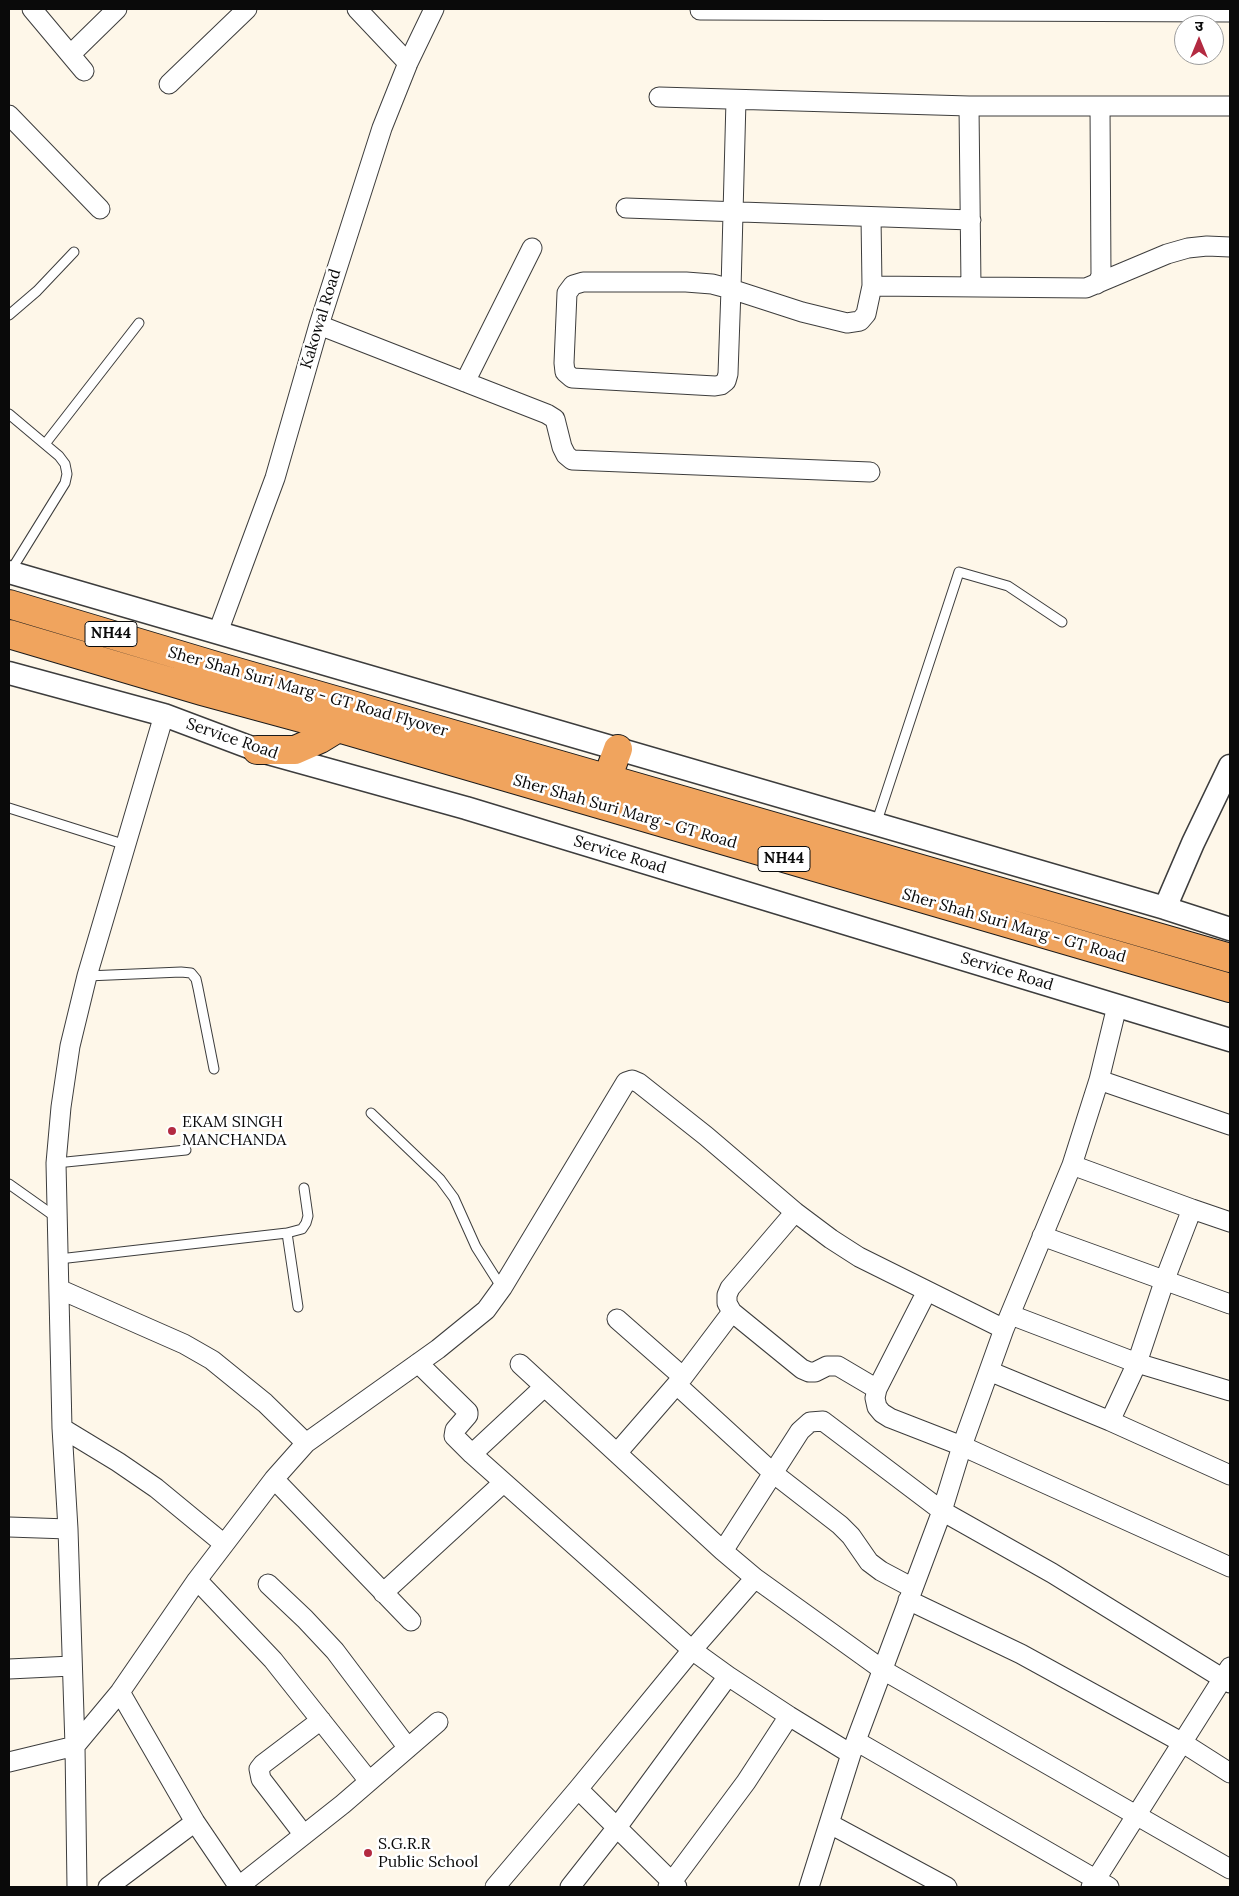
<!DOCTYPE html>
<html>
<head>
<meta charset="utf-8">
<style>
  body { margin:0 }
  #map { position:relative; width:1239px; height:1896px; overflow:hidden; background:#fef7e9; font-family:Lora,"Noto Sans Devanagari",serif }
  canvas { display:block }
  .frame { position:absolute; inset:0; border:10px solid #0a0a0a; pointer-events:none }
  .north { position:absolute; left:1174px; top:15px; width:50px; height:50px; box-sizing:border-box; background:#fff; border:1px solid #9d9d9d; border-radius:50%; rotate:0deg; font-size:14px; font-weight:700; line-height:20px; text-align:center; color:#0a0a0a }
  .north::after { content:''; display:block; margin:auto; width:18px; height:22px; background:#b32a41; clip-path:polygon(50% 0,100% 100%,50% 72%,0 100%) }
</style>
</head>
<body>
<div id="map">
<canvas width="1239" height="1896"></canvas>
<div class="frame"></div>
<div class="north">उ</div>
</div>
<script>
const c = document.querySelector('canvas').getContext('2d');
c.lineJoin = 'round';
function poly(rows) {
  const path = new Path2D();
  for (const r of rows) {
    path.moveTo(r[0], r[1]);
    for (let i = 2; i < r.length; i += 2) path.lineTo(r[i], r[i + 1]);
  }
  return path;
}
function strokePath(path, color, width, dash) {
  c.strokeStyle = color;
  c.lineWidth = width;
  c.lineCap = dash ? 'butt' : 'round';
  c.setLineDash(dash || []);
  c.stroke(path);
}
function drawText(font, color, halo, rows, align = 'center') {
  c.font = font + ' Lora,serif';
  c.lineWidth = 5;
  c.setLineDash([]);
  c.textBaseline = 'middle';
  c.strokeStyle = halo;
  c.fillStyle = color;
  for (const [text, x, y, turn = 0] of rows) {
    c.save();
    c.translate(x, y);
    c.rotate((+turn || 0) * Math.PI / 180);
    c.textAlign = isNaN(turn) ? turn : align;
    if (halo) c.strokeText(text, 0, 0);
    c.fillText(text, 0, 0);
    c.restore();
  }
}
const service = poly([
  [9,315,37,291,74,252],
  [9,414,59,456,65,464,67,474,65,483,10,572],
  [45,444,139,323],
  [9,808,126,845],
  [876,824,959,572,1008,586,1062,622],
  [87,976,181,972,191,973,196,979,198,988,214,1069],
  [371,1113,440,1179,454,1198,476,1247,502,1288],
  [56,1163,186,1150],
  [9,1184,57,1218],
  [287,1233,298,1307],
  [59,1259,287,1233,302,1229,306,1223,308,1216,304,1188]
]);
const minor = poly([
  [32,9,84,71],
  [357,9,408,63],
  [700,10,1230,12],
  [71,54,117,9],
  [169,84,247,9],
  [659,97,969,106,1230,106],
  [736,100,731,289,728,374,726,381,721,385,715,386,572,378,565,372,564,363,567,293,573,285,583,282,686,282,712,284,731,289,802,312,847,323,860,321,866,314,872,286,871,217],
  [969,106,971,287],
  [9,115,100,209],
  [626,208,971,220],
  [1097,284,1101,276,1100,106],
  [872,286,1086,288,1167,254,1188,248,1207,246,1230,247],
  [319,325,547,414,555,419,562,447,566,455,572,460,870,472],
  [465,382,532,248],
  [218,632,275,478,319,325,382,128,408,63,434,9],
  [1099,1080,1230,1125],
  [1072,1165,1192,1209,1165,1279,1137,1363,1110,1421],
  [1192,1209,1230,1222],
  [795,1212,730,1288,727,1295,727,1303,732,1312,802,1369,809,1372,815,1372,827,1366,838,1366,877,1389],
  [1042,1236,1230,1304],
  [59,1289,184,1344,212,1360,265,1403,306,1443],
  [927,1291,877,1389,875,1398,877,1407,882,1413,890,1418,962,1446,1230,1567],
  [1011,1315,1137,1363,1230,1391],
  [617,1319,683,1377],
  [418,1363,468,1412,468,1415,455,1430,454,1436,472,1454,692,1650,728,1676,789,1716,851,1754],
  [520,1364,723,1551,755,1578,883,1670,1230,1869],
  [989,1371,1110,1421,1230,1475],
  [677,1385,773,1473,840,1525,851,1536,869,1562,881,1571,913,1588],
  [62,1428,118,1462,156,1488,224,1544],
  [617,1453,683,1377,732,1312],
  [472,1454,544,1387],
  [274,1479,411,1621],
  [9,1527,68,1529],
  [723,1551,800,1431,810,1422,823,1421,942,1511,1052,1573,1230,1683],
  [197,1580,273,1660,369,1781],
  [268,1584,305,1619,335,1651,408,1748],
  [383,1593,503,1483],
  [908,1600,1021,1654,1183,1743,1230,1773],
  [9,1669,72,1666],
  [120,1692,195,1822,239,1887],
  [856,1741,1109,1887],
  [9,1762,75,1746,120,1692,197,1580,274,1479,306,1443,438,1349,486,1310,502,1288,626,1082,632,1080,639,1083,706,1136,795,1212,831,1239,859,1257,1004,1329],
  [578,1789,677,1887],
  [830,1824,947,1887],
  [304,1835,261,1779,259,1769,263,1764,321,1720],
  [77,1887,75,1746,68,1529,62,1428,56,1163,61,1107,70,1046,87,976,164,715],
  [108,1887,195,1822],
  [238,1887,343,1804,438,1722],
  [495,1887,578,1789,692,1650,755,1578],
  [570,1887,618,1826,728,1676],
  [668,1887,746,1782,789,1716],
  [809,1887,851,1754,942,1511,962,1446,1004,1329,1072,1165,1099,1080,1117,1006],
  [1091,1887,1230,1667]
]);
const tertiary = poly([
  [9,572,1165,908,1230,929],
  [9,673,164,715,257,750,466,808,1230,1040],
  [1165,908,1193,843,1230,766]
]);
const trunk = poly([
  [9,604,213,665,1230,958],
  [9,634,202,691,338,728,1230,988],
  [257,750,295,750,320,739,338,728],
  [607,779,618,749]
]);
const markers = [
  [172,1131,5,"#b32a41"],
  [368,1853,5,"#b32a41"]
];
const shields = [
  [111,634,52],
  [784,859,52]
];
const shieldNames = [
  ["NH44",111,634],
  ["NH44",784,859]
];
const streetNames = [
  ["Kakowal Road",321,319,-73],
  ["Sher Shah Suri Marg - GT Road Flyover",308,692,16],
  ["Service Road",232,739,19],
  ["Sher Shah Suri Marg - GT Road",625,812,16],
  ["Service Road",620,855,17],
  ["Sher Shah Suri Marg - GT Road",1014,926,16],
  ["Service Road",1007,972,17]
];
const poiNames = [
  ["EKAM SINGH",182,1122],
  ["MANCHANDA",182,1140],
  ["S.G.R.R",378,1844],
  ["Public School",378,1862]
];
strokePath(service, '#3d3d3d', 11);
strokePath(minor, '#3d3d3d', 21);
strokePath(tertiary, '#3d3d3d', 25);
strokePath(trunk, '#1b1b1b', 30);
strokePath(service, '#fff', 9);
strokePath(minor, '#fff', 19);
strokePath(tertiary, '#fff', 22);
strokePath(trunk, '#f0a45e', 28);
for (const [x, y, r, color] of markers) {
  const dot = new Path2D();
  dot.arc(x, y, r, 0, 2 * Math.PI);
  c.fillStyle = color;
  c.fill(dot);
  strokePath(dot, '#fff', 2);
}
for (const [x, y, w] of shields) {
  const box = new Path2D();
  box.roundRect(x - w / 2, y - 12.5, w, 25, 4);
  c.fillStyle = '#fff';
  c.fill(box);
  strokePath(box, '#0a0a0a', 1);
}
drawText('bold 15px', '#0a0a0a', null, shieldNames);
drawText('16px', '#0a0a0a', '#fff', streetNames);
drawText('16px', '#0a0a0a', '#fff', poiNames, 'left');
</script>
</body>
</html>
